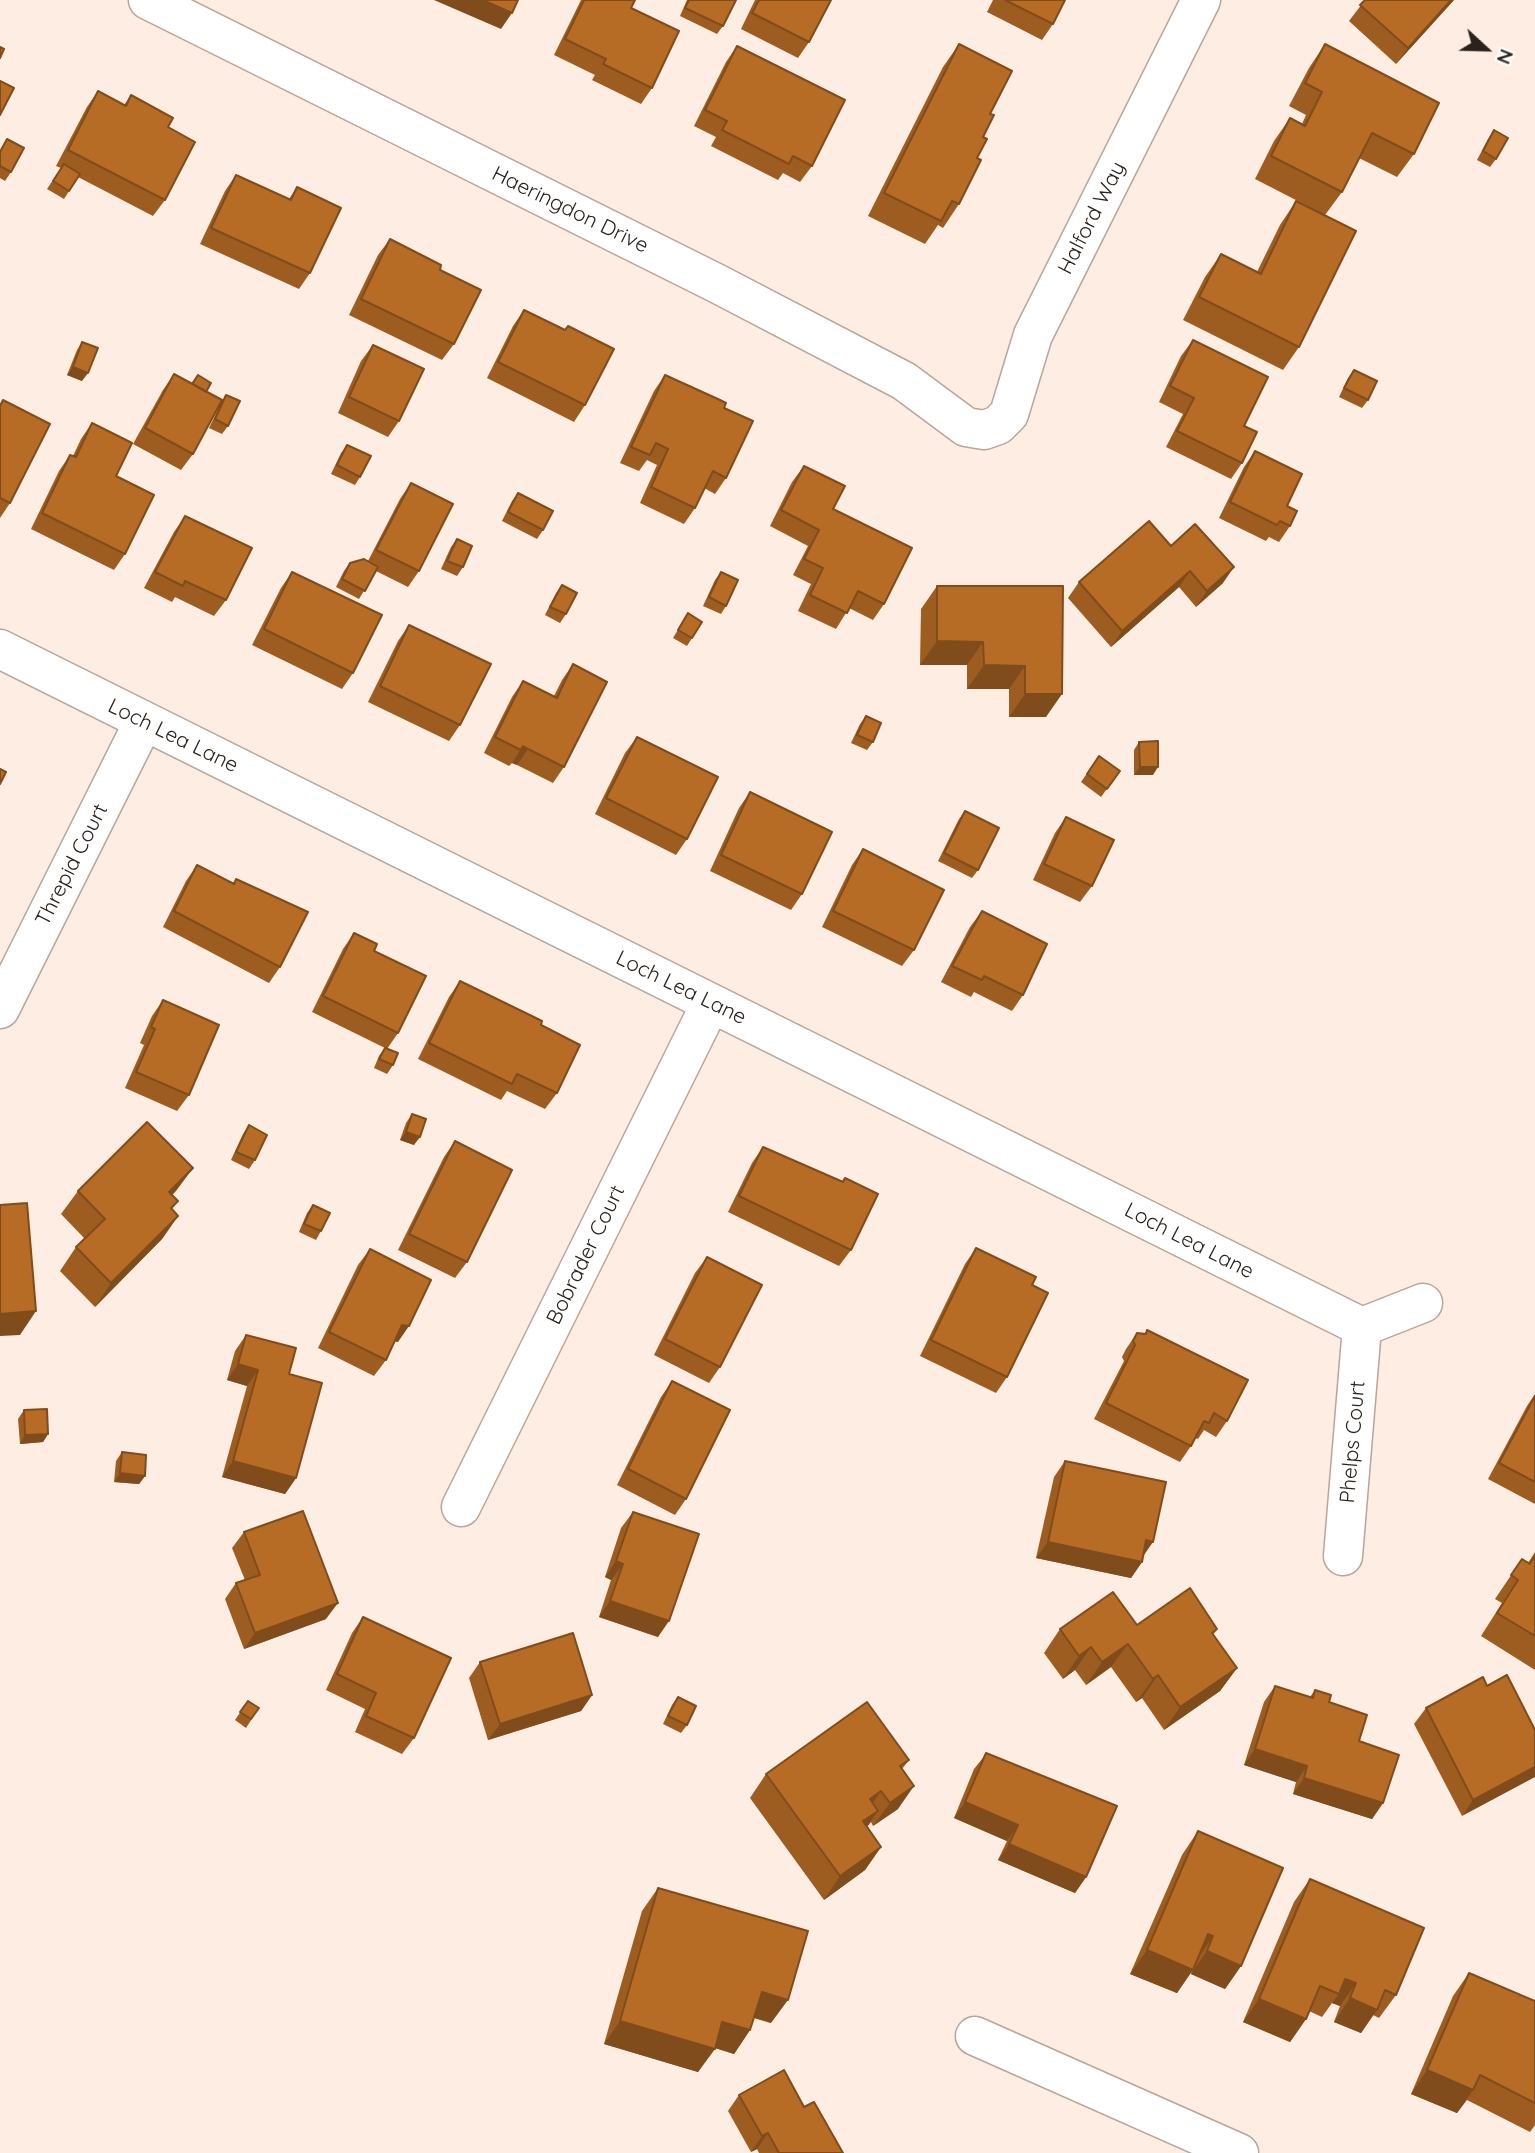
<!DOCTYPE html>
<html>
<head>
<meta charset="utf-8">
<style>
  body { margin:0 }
  #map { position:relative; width:1535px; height:2153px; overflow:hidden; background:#feede2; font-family:Quicksand,sans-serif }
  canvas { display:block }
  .north { position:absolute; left:1451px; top:14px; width:70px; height:70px; -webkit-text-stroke:5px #fff; paint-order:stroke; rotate:112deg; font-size:19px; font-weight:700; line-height:28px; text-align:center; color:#29221d }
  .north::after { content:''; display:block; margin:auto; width:24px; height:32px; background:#29221d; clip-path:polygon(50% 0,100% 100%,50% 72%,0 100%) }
</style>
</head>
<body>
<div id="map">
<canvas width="1535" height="2153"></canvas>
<div class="north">N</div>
</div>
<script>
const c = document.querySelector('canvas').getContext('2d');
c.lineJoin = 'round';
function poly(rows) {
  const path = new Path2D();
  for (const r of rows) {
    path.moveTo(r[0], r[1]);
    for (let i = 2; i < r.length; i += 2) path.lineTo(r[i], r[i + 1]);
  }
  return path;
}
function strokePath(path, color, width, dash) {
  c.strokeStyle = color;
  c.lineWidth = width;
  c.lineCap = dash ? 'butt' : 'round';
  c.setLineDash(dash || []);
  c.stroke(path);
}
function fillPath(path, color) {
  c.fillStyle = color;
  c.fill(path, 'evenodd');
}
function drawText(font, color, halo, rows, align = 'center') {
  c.font = font + ' Quicksand,sans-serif';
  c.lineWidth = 6;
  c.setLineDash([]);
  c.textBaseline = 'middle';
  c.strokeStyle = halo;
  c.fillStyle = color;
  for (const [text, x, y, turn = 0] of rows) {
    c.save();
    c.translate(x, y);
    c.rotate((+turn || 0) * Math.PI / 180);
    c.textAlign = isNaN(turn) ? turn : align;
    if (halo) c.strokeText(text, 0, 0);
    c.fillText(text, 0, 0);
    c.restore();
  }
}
const minor = poly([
  [148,0,716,283,904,381,966,427,984,430,998,425,1009,414,1033,335,1201,0],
  [0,649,1362,1327],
  [0,1009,144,721],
  [1362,1327,1423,1303],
  [461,1507,711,1003],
  [1343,1556,1362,1327],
  [975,2036,1239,2153]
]);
const wall = poly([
  [581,0,635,0,631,8,652,88,641,104,592,80,595,75,554,55],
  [687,0,736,0,723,26,717,34,680,16],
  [755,0,831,0,809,42,798,58,741,29],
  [993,0,1065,0,1053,24,1042,40,987,12],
  [1365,0,1454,0,1396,64,1349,21],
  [959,44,990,114,983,137,977,158,959,204,943,228,938,225,925,244,868,216,943,67],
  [1325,44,1414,154,1397,177,1359,158,1342,192,1325,215,1255,179,1274,141,1290,118,1302,124,1306,115,1289,106,1309,68],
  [737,46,812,166,800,182,783,173,778,180,711,146,716,137,694,126,726,62],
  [98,91,124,105,131,95,168,127,165,200,153,216,78,177,64,199,47,189,61,168,56,166,87,107],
  [1494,130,1496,159,1490,167,1477,160,1488,139],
  [7,139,11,172,5,181,0,178,0,150],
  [236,175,289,199,297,187,310,273,299,289,200,244,225,191],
  [1296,201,1299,347,1283,370,1183,320,1205,277,1221,254,1257,272,1280,225],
  [390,239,440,270,454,344,442,360,349,315,378,255],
  [524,310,585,405,574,422,487,378,513,326],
  [1193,340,1244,426,1242,463,1231,479,1166,447,1183,414,1159,402,1181,356],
  [82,342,82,381,67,375,77,350],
  [373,345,399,421,388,437,338,413,361,361],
  [1354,370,1368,400,1362,408,1339,397,1348,378],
  [174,374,192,384,198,375,206,392,193,454,181,470,133,444,163,390],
  [665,375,724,408,726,478,715,494,704,488,695,508,684,524,640,503,657,465,647,460,639,471,620,463,654,391],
  [226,395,228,426,222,434,209,428,221,403],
  [3,400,10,503,0,518,0,404],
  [92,423,116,476,125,554,114,570,31,529,59,471,70,455,73,456,81,439],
  [347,445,360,477,355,485,331,474,341,453],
  [1255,451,1287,506,1290,526,1279,542,1269,537,1266,541,1219,518,1244,467],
  [804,466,833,509,884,604,873,620,849,608,836,629,798,611,811,584,793,575,808,546,770,526,792,482],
  [411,483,419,571,408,587,376,571,359,599,336,587,344,571,350,563,368,561,400,499],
  [518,493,543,530,537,539,502,521,512,501],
  [185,516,226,600,214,616,175,597,172,602,144,588,174,532],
  [457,539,463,567,457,576,441,569,451,547],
  [1171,546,1223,583,1196,607,1179,587,1111,647,1068,598,1079,582],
  [292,572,353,673,342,689,252,645,281,588],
  [721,572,726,606,721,614,703,606,715,580],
  [562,585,566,614,560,623,545,615,556,593],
  [937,586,1063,586,1046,717,1009,717,1009,689,967,689,967,665,920,665,921,609],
  [688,613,692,638,687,646,673,638],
  [409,625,460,725,449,741,368,702,398,641],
  [573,664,564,767,553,783,517,765,512,763,509,766,484,753,512,697,523,681,554,696,562,680],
  [866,716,873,742,867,750,851,743,860,724],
  [637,737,687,839,676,855,595,814,625,753],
  [1139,742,1153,775,1134,775,1134,750],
  [1099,756,1120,771,1101,797,1081,782],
  [750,792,802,894,791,910,710,871,739,808],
  [965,811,978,870,972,878,938,861,959,819],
  [1066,817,1092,886,1080,902,1033,880,1055,833],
  [863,849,914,950,902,966,822,927,852,865],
  [197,865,233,883,236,879,280,967,269,983,163,927,186,881],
  [982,911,1023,995,1012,1011,974,992,971,997,941,982,970,927],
  [354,933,374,951,398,1033,387,1049,393,1065,387,1074,374,1068,379,1056,385,1048,312,1012,343,949],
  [460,981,541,1025,557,1093,545,1109,507,1091,501,1100,418,1059,449,997],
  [163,1000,189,1095,177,1111,125,1088,144,1045,140,1043,152,1016],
  [412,1114,414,1145,400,1140,406,1123],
  [249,1125,255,1160,249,1169,231,1160,243,1134],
  [455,1141,467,1262,455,1278,398,1250,444,1157],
  [763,1147,842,1181,845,1178,851,1250,839,1266,728,1212,752,1163],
  [193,1168,172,1195,178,1201,172,1209,178,1216,162,1239,95,1307,60,1271,76,1247,85,1239,61,1214,78,1191],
  [313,1205,321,1231,316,1240,299,1232,307,1213],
  [976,1248,1032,1285,1007,1377,996,1393,920,1356,965,1264],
  [370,1249,398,1342,395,1341,386,1360,374,1376,318,1348,358,1265],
  [707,1257,720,1367,709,1383,654,1355,695,1273],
  [1147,1330,1227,1421,1216,1437,1204,1430,1198,1439,1195,1438,1191,1446,1180,1462,1094,1419,1124,1361,1122,1357,1126,1349,1137,1333,1145,1333],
  [246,1335,289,1374,296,1478,285,1494,222,1477,247,1386,227,1380,235,1351],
  [672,1381,686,1499,675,1515,617,1485,661,1397],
  [1535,1394,1535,1504,1488,1479,1527,1406],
  [24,1410,48,1434,43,1442,20,1444,18,1419],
  [122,1452,145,1476,139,1484,114,1482,116,1461],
  [1065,1461,1143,1557,1142,1562,1131,1578,1036,1558,1054,1477],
  [633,1512,658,1637,599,1617,611,1580,605,1577,621,1528],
  [244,1532,326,1619,244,1649,225,1599,236,1583,245,1580,232,1548],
  [1535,1552,1535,1670,1481,1636,1502,1603,1495,1599,1522,1559,1528,1563],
  [363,1617,414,1738,402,1754,355,1732,365,1709,326,1690,352,1633],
  [1137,1625,1217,1629,1213,1635,1237,1668,1220,1691,1164,1730,1142,1698,1136,1702,1111,1667,1086,1685,1075,1670,1063,1679,1044,1653,1060,1629],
  [480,1662,592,1695,581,1711,488,1740,469,1678],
  [1275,1686,1310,1697,1315,1690,1329,1702,1359,1741,1383,1803,1372,1819,1293,1794,1296,1782,1244,1765,1264,1702],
  [1487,1686,1535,1730,1462,1816,1414,1724,1426,1708],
  [678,1697,687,1725,681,1733,663,1724,672,1705],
  [248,1701,259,1708,246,1728,235,1720],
  [986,1754,1086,1877,1075,1893,998,1860,1007,1841,954,1818,974,1769],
  [909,1760,902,1769,898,1809,873,1826,871,1822,867,1827,881,1847,865,1870,824,1900,750,1798,766,1774],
  [1198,1831,1241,1966,1225,1989,1191,1974,1192,1970,1177,1993,1130,1974,1182,1855],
  [1310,1879,1396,1995,1379,2018,1373,2015,1361,2033,1334,2022,1340,2006,1332,2003,1322,2017,1309,2011,1306,2019,1290,2042,1243,2022,1294,1902],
  [658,1888,771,2023,754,2018,750,2030,734,2054,715,2048,698,2072,604,2044,642,1911],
  [1469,1973,1535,2001,1535,2125,1530,2132,1467,2100,1457,2113,1411,2094,1453,1996],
  [739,2095,843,2153,759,2153,757,2149,751,2152,728,2111]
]);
const shadedWall = poly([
  [434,0,483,0,512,13,501,29],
  [1451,0,1454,0,1396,64,1408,48],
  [73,367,88,373,82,381,67,375],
  [1234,567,1223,583,1196,607,1207,591],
  [1190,571,1179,587,1111,647,1122,631],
  [937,641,983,642,967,665,920,665],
  [984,665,1025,666,1009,689,967,689],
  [1025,694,1062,694,1046,717,1009,717],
  [523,746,528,749,517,765,512,763],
  [1140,767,1158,767,1153,775,1134,775],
  [406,1132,420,1137,414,1145,400,1140],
  [193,1168,176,1191,153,1215,169,1192],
  [178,1216,162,1239,95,1307,111,1283],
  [36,1311,20,1335,0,1336,0,1314],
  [402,1325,409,1326,398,1342,391,1341],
  [238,1364,258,1370,247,1386,227,1380],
  [48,1434,43,1442,20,1444,25,1435],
  [233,1461,296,1478,285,1494,222,1477],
  [120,1473,145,1476,139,1484,114,1482],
  [1146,1540,1153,1542,1142,1558],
  [1048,1542,1142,1562,1131,1578,1036,1558],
  [616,1561,623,1564,611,1580,605,1577],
  [610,1601,669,1621,658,1637,599,1617],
  [338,1603,326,1619,244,1649,255,1633],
  [1128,1644,1111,1667,1086,1685,1102,1662],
  [1091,1647,1075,1670,1063,1679,1079,1656],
  [1237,1668,1220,1691,1164,1730,1180,1707],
  [1158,1675,1142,1698,1136,1702,1153,1679],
  [592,1695,581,1711,488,1740,500,1724],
  [1255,1749,1307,1766,1296,1782,1244,1765],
  [1535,1767,1535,1777,1462,1816,1473,1800],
  [1304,1778,1383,1803,1372,1819,1293,1794],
  [914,1786,898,1809,873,1826,890,1803],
  [881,1791,865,1814,870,1799],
  [965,1802,1018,1825,1007,1841,954,1818],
  [878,1811,862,1834,863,1821],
  [1009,1844,1086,1877,1075,1893,998,1860],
  [881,1847,865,1870,824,1900,840,1876],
  [1208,1934,1213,1936,1197,1960],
  [1147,1950,1193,1970,1177,1993,1130,1974],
  [1207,1951,1241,1966,1225,1989,1191,1974],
  [1345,1979,1356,1983,1340,2006,1332,2003,1339,1994],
  [762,1992,788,2000,771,2023,745,2015],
  [1350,1998,1377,2010,1361,2033,1334,2022],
  [1259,1999,1306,2019,1290,2042,1243,2022],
  [620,2021,715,2049,698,2072,604,2044],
  [722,2022,750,2030,734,2054,706,2045],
  [1427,2070,1473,2090,1457,2113,1411,2094],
  [768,2133,757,2149,751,2152,762,2136]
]);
const building = poly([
  [483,0,518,0,512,13,483,0],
  [584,0,635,0,631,8,679,31,652,88,603,64,606,59,565,39,584,0],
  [689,0,736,0,723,26,685,8,689,0],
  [759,0,831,0,809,42,752,13,759,0],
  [1005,0,1065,0,1053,24,1005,0],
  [1365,0,1451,0,1408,48,1360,5,1365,0],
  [959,44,1012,71,990,114,994,115,983,137,987,139,977,158,981,160,959,204,952,201,941,221,884,193,959,44],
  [1325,44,1439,103,1414,154,1372,133,1342,192,1271,156,1290,118,1305,126,1322,92,1305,83,1325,44],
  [737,46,845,100,812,166,793,156,789,164,722,130,727,121,705,110,737,46],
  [0,47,4,49,0,58,0,47],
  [0,81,14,88,0,115,0,81],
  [98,91,126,106,131,95,173,118,168,127,195,142,165,200,68,150,98,91],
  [1494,130,1508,138,1496,159,1483,151,1494,130],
  [7,139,24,148,11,172,0,166,0,152,7,139],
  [64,164,80,174,69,191,53,181,64,164],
  [236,175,291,200,297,187,341,208,310,273,211,228,236,175],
  [1296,201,1356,231,1299,347,1199,297,1221,254,1261,274,1296,201],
  [390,239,441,265,440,270,481,290,454,344,361,299,390,239],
  [524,310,565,330,568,326,614,349,585,405,498,362,524,310],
  [1193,340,1268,377,1244,426,1257,432,1242,463,1177,431,1194,398,1170,386,1193,340],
  [82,342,98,348,88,373,73,367,82,342],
  [373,345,424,369,399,421,349,397,373,345],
  [1354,370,1377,381,1368,400,1344,388,1354,370],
  [174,374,222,400,193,454,145,428,174,374],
  [198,375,211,383,206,392,192,384,198,375],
  [665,375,720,400,726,403,724,408,753,421,726,478,713,471,695,508,651,487,668,449,656,443,650,455,631,447,665,375],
  [226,395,240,401,228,426,215,419,226,395],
  [3,400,50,424,10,503,0,498,0,406,3,400],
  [92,423,132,443,116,476,154,495,125,554,42,513,70,455,76,457,92,423],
  [347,445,371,456,360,477,337,465,347,445],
  [1255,451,1302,474,1287,506,1297,511,1290,526,1280,521,1277,525,1230,502,1255,451],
  [804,466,845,486,833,509,912,548,884,604,858,591,847,613,810,595,823,568,804,559,819,530,781,510,804,466],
  [411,483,453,504,419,571,376,550,411,483],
  [518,493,553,511,543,530,508,512,518,493],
  [185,516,252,548,226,600,185,581,183,586,155,572,185,516],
  [1149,521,1171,546,1195,524,1234,567,1207,591,1190,571,1122,631,1079,582,1149,521],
  [457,539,472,546,463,567,447,561,457,539],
  [364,559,378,567,365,591,342,579,350,563,364,559],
  [292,572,382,615,353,673,264,629,292,572],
  [721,572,738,580,726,606,709,597,721,572],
  [562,585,577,593,566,614,550,607,562,585],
  [937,586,1063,586,1062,694,1025,694,1025,666,984,665,983,642,937,641,937,586],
  [688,613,702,622,692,638,678,630,688,613],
  [409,625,491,664,460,725,380,686,409,625],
  [573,664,607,682,564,767,528,749,523,746,521,750,495,737,523,681,557,698,573,664],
  [866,716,881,723,873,742,857,735,866,716],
  [637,737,718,777,687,839,606,798,637,737],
  [1158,741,1158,767,1140,767,1139,742,1158,741],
  [1099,756,1120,771,1107,789,1087,774,1099,756],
  [0,769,6,772,0,784,0,769],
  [750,792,832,832,802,894,721,855,750,792],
  [965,811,999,828,978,870,944,853,965,811],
  [1066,817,1114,840,1092,886,1044,864,1066,817],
  [863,849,944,890,914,950,833,911,863,849],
  [197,865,234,884,236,879,308,912,280,967,174,911,197,865],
  [982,911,1047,944,1023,995,984,976,982,980,952,966,982,911],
  [354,933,377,944,374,951,426,976,398,1033,323,996,354,933],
  [460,981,542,1021,541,1025,580,1045,557,1093,517,1074,512,1084,429,1043,460,981],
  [163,1000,219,1025,189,1095,136,1072,155,1029,151,1027,163,1000],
  [385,1048,398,1053,393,1065,379,1059,385,1048],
  [412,1114,426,1119,420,1137,406,1132,412,1114],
  [147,1122,193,1168,169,1192,178,1201,171,1208,178,1216,111,1283,76,1247,105,1219,78,1191,147,1122],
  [249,1125,267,1135,255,1160,236,1152,249,1125],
  [455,1141,512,1170,467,1262,409,1234,455,1141],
  [763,1147,843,1182,845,1178,878,1194,851,1250,739,1196,763,1147],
  [27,1203,36,1311,0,1314,0,1205,27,1203],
  [313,1205,330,1213,321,1231,304,1224,313,1205],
  [976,1248,1036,1277,1032,1285,1048,1293,1007,1377,931,1340,976,1248],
  [370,1249,431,1280,409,1326,402,1325,386,1360,329,1332,370,1249],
  [707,1257,762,1285,720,1367,665,1339,707,1257],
  [1147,1330,1248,1380,1227,1421,1214,1413,1209,1423,1204,1421,1191,1446,1106,1403,1135,1345,1133,1341,1137,1333,1146,1334,1147,1330],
  [246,1335,296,1348,289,1374,322,1383,296,1478,233,1461,258,1370,238,1364,246,1335],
  [672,1381,730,1410,686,1499,628,1469,672,1381],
  [1535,1396,1535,1482,1499,1463,1535,1396],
  [47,1409,48,1434,25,1435,24,1410,47,1409],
  [122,1452,146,1455,145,1476,120,1473,122,1452],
  [1065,1461,1166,1482,1153,1542,1146,1540,1142,1562,1048,1542,1065,1461],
  [303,1511,338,1603,255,1633,236,1583,260,1575,244,1532,303,1511],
  [633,1512,699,1534,669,1621,610,1601,623,1564,616,1561,633,1512],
  [1535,1555,1535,1636,1497,1613,1518,1580,1511,1575,1522,1559,1530,1564,1535,1555],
  [1190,1588,1217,1629,1212,1633,1237,1668,1180,1707,1158,1675,1153,1679,1128,1644,1102,1662,1091,1647,1079,1656,1060,1629,1113,1592,1137,1625,1190,1588],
  [363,1617,451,1658,414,1738,366,1716,376,1693,337,1674,363,1617],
  [573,1633,592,1695,500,1724,480,1662,573,1633],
  [1507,1675,1535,1730,1535,1767,1473,1800,1426,1708,1483,1677,1487,1686,1507,1675],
  [1275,1686,1313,1698,1315,1690,1331,1695,1329,1702,1367,1715,1359,1741,1399,1755,1383,1803,1304,1778,1307,1766,1255,1749,1275,1686],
  [678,1697,696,1706,687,1725,668,1716,678,1697],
  [248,1701,259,1708,251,1719,240,1712,248,1701],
  [867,1702,909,1760,900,1766,914,1786,890,1803,881,1791,870,1799,878,1811,863,1821,881,1847,840,1876,766,1774,867,1702],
  [986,1753,1117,1806,1086,1877,1009,1844,1018,1825,965,1802,986,1753],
  [1198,1831,1283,1868,1241,1966,1207,1951,1213,1936,1208,1934,1193,1970,1147,1950,1198,1831],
  [1310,1879,1424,1928,1396,1995,1385,1990,1377,2010,1350,1998,1356,1983,1345,1979,1339,1994,1320,1986,1306,2019,1259,1999,1310,1879],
  [658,1888,808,1931,788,2000,762,1992,750,2030,722,2022,715,2049,620,2021,658,1888],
  [1469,1973,1535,2001,1535,2103,1480,2075,1473,2090,1427,2070,1469,1973],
  [784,2070,804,2107,814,2102,843,2153,779,2153,768,2133,762,2136,739,2095,784,2070]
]);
const streetNames = [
  ["Haeringdon Drive",570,210,26],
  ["Halford Way",1092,218,-63],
  ["Loch Lea Lane",173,736,26],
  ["Threpid Court",72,865,-63],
  ["Loch Lea Lane",681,988,26],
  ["Loch Lea Lane",1189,1241,27],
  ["Bobrader Court",586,1255,-64],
  ["Phelps Court",1353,1442,-85]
];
strokePath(minor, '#b9a698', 41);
strokePath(minor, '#fff', 38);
fillPath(wall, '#9d5d21');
fillPath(shadedWall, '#804c1b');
fillPath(building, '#b76c26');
strokePath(building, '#804c1b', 2);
drawText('21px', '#29221d', '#fff', streetNames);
</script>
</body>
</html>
